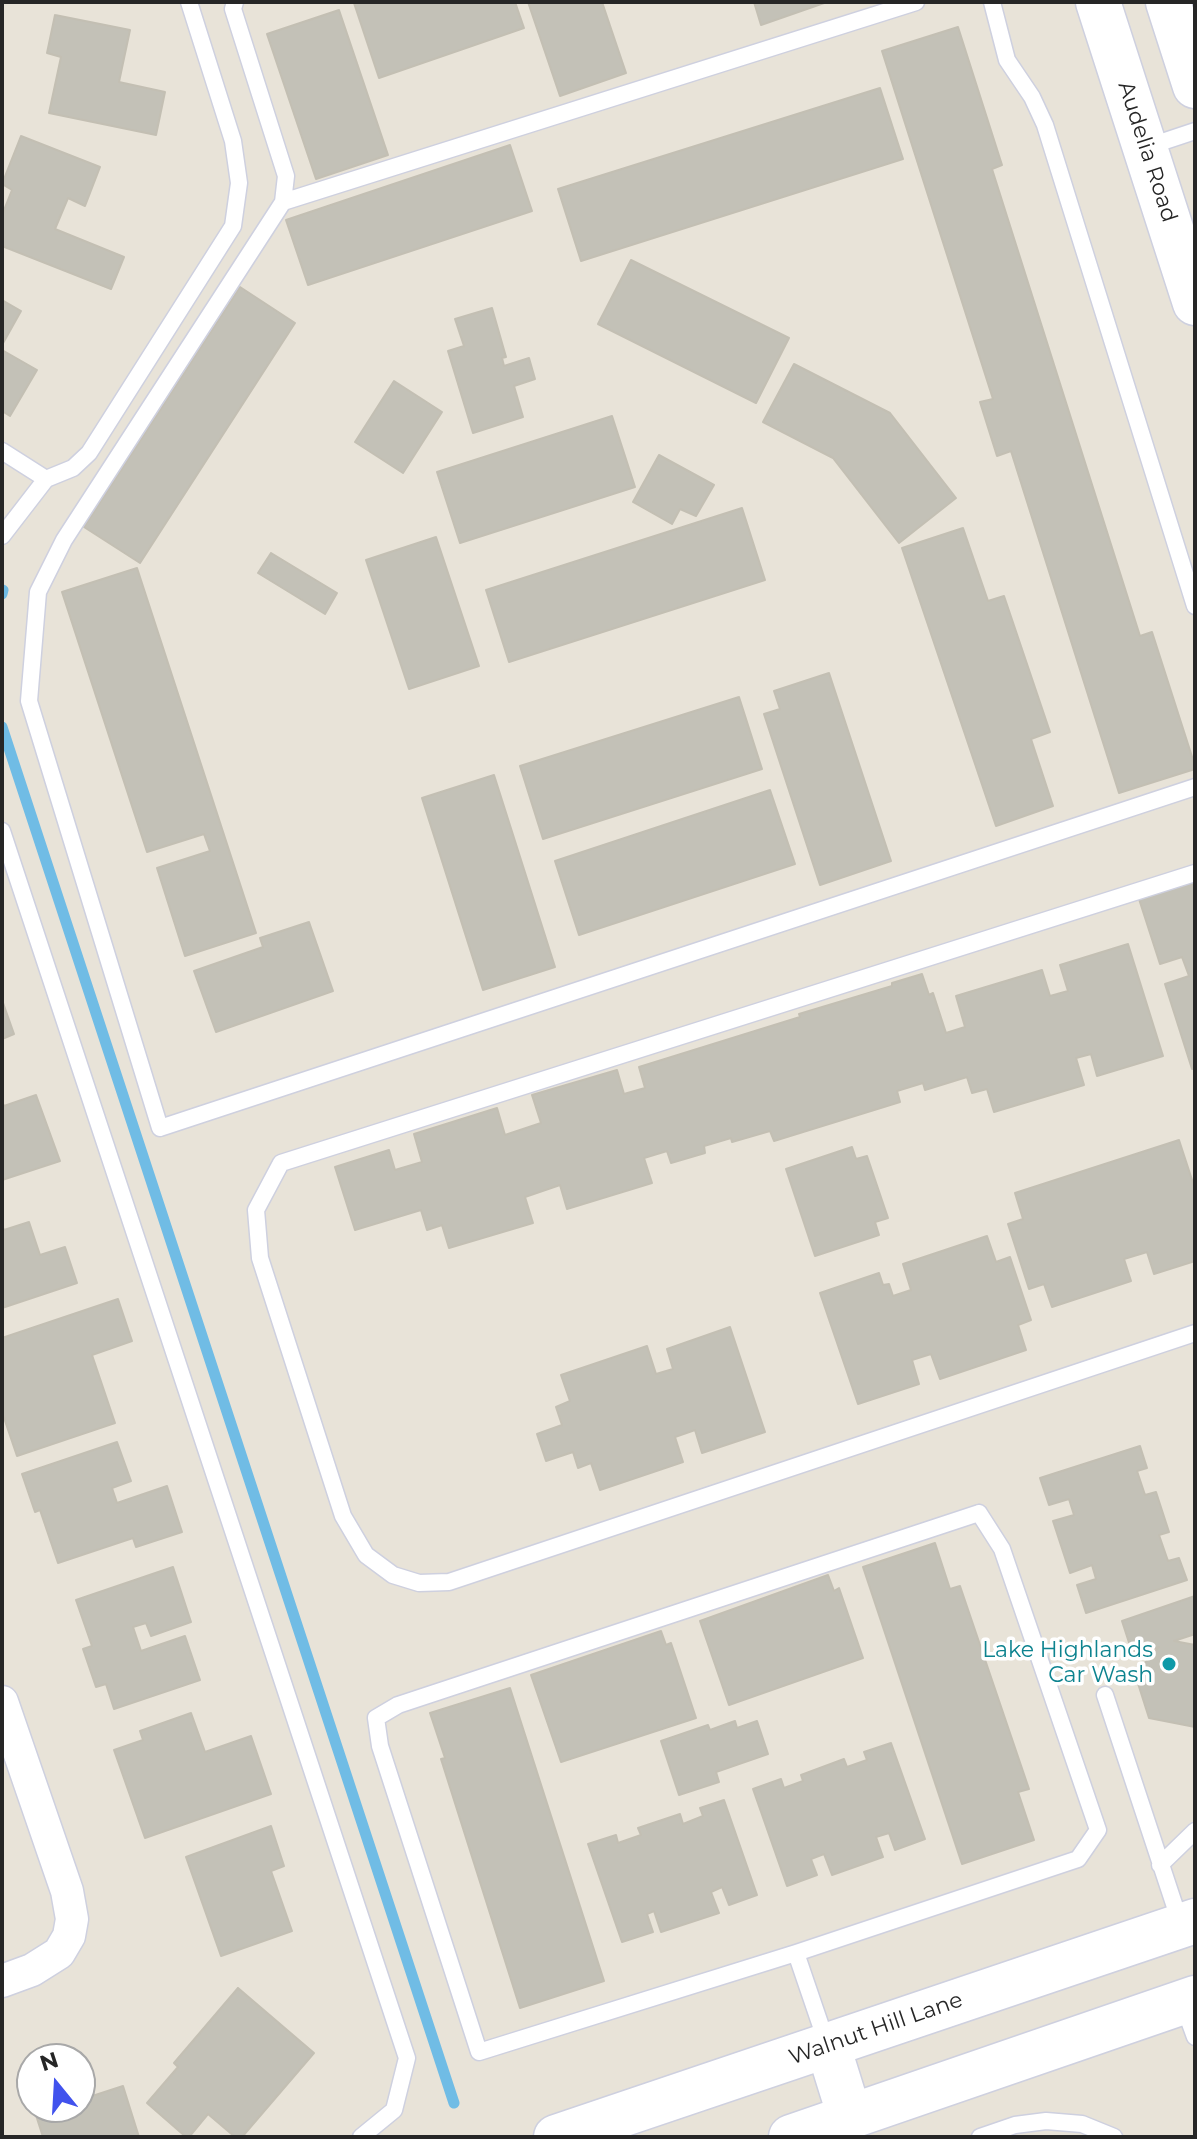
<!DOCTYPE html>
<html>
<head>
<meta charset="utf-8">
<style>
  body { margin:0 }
  #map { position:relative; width:1197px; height:2139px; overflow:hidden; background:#e8e3d8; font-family:Montserrat,sans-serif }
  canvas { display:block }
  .frame { position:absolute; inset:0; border:4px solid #262626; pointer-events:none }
  .north { position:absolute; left:16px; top:2043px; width:80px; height:80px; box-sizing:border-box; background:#fff; border:2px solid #a8a8a8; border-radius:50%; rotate:342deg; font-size:22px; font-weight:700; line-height:32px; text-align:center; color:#262626 }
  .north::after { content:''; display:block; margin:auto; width:28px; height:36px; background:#4152ed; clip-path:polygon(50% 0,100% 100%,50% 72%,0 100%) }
</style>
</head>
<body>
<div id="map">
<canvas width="1197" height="2139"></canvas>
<div class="frame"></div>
<div class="north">N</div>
</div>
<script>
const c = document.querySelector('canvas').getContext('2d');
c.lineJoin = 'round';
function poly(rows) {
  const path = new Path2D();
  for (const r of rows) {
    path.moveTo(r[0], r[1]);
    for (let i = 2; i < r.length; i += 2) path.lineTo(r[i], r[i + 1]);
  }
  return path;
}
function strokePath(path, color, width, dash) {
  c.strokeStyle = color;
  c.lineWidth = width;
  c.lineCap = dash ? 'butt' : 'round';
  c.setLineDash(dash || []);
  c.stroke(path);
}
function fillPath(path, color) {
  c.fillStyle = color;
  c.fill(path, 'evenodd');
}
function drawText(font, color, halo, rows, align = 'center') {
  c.font = font + ' Montserrat,sans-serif';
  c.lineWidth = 7;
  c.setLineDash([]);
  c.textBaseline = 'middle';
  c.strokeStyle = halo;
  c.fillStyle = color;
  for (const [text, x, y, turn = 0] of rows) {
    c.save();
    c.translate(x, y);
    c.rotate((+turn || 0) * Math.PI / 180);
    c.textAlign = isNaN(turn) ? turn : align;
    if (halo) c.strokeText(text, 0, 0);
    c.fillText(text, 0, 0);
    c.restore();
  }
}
const stream = poly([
  [2,594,3,590],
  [2,727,454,2103]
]);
const building = poly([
  [358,2,515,2,524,28,379,78,354,3,358,2],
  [528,2,602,2,626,73,560,96,528,2],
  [754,2,827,2,761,25,754,2],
  [339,10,388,155,316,179,267,34,339,10],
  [55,15,130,30,119,82,165,92,156,135,49,113,61,57,47,53,55,15],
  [958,27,1002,165,992,169,1140,636,1152,632,1195,766,1195,769,1119,793,1011,451,997,456,980,402,993,399,882,51,958,27],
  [880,88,903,159,581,261,558,189,880,88],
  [21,136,100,167,85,206,68,198,55,229,124,257,111,289,2,246,2,215,12,190,2,184,21,136],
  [510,145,532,211,308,285,286,220,510,145],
  [631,260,789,338,756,403,598,324,631,260],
  [240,287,295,323,140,563,84,527,240,287],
  [2,300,21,311,2,345,2,300],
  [492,308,506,357,502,358,504,366,529,358,535,379,514,386,523,417,473,433,448,351,464,346,455,319,492,308],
  [2,350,37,370,10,416,2,411,2,350],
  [794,364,890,413,956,498,899,543,833,458,763,422,794,364],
  [394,381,442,412,403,473,355,442,394,381],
  [612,416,635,487,460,543,437,472,612,416],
  [659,455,714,485,696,516,680,509,672,524,633,502,659,455],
  [742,508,765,580,509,662,486,590,742,508],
  [963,528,988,601,1004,596,1050,732,1031,739,1053,806,996,826,902,548,963,528],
  [436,537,479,666,409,689,366,560,436,537],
  [271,553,337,593,325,614,258,573,271,553],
  [137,568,256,933,185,956,157,868,210,851,204,834,147,852,62,592,137,568],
  [829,673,891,861,820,885,764,714,780,709,774,691,829,673],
  [739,697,762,769,543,839,520,766,739,697],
  [494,775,555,967,483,990,422,798,494,775],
  [770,790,795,864,579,935,555,861,770,790],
  [1195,881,1195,1068,1192,1069,1165,984,1189,976,1182,957,1160,964,1139,899,1195,881],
  [309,922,333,991,216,1032,194,971,263,947,260,938,309,922],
  [1128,944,1163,1056,1097,1076,1091,1054,1076,1058,1084,1085,994,1112,987,1089,972,1093,967,1077,925,1090,923,1083,897,1091,900,1102,774,1141,770,1131,732,1142,731,1138,704,1146,705,1153,671,1163,667,1151,644,1158,652,1183,567,1209,560,1185,525,1197,533,1223,449,1248,442,1225,427,1230,421,1210,355,1230,335,1167,389,1150,395,1170,422,1162,414,1134,497,1108,505,1135,541,1123,532,1095,617,1070,624,1094,645,1088,639,1067,800,1017,799,1014,892,986,892,983,922,974,929,995,933,993,946,1033,965,1027,956,996,1042,970,1050,996,1068,991,1060,965,1128,944],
  [2,1000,14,1034,2,1039,2,1000],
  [36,1095,60,1161,2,1180,2,1101,4,1106,36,1095],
  [1179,1140,1195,1189,1195,1261,1154,1274,1147,1252,1124,1259,1131,1281,1052,1307,1044,1284,1029,1289,1008,1224,1023,1219,1015,1193,1179,1140],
  [852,1147,856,1159,867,1156,888,1218,875,1222,879,1235,815,1256,786,1169,852,1147],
  [29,1222,40,1255,65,1247,77,1283,2,1308,2,1225,4,1230,29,1222],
  [987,1236,996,1262,1010,1257,1031,1320,1018,1325,1026,1350,940,1379,931,1354,912,1360,919,1384,858,1404,820,1293,879,1273,883,1285,889,1284,893,1296,911,1290,903,1264,987,1236],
  [118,1299,132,1341,92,1355,115,1423,17,1456,2,1412,2,1338,118,1299],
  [730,1327,765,1432,702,1453,695,1430,675,1437,683,1462,600,1490,591,1463,578,1468,573,1452,546,1461,537,1434,562,1425,556,1407,570,1401,561,1375,647,1346,656,1374,673,1369,667,1349,730,1327],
  [117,1442,131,1481,112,1488,117,1503,167,1486,182,1532,136,1547,133,1538,58,1563,40,1510,35,1512,22,1474,117,1442],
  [1140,1446,1147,1468,1137,1471,1145,1495,1156,1492,1169,1532,1159,1535,1168,1561,1179,1558,1187,1580,1086,1613,1077,1585,1096,1579,1092,1565,1070,1573,1053,1521,1074,1515,1069,1499,1049,1505,1040,1478,1140,1446],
  [935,1543,950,1589,960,1586,1029,1789,1018,1792,1034,1840,962,1864,863,1567,935,1543],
  [173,1567,191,1622,151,1636,146,1623,133,1627,141,1651,185,1636,200,1680,114,1709,106,1684,96,1687,83,1649,92,1646,76,1600,173,1567],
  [828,1575,834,1591,839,1588,863,1658,729,1705,700,1621,828,1575],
  [1195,1596,1195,1634,1174,1641,1195,1645,1195,1727,1149,1718,1135,1674,1159,1647,1133,1655,1122,1621,1195,1596],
  [661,1631,666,1645,671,1643,696,1718,561,1762,531,1675,661,1631],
  [510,1688,604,1981,520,2008,441,1759,445,1758,430,1713,510,1688],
  [191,1713,205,1752,251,1736,271,1794,145,1838,114,1750,143,1740,140,1731,191,1713],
  [735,1721,737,1728,757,1721,768,1754,716,1772,719,1782,679,1795,661,1741,708,1725,710,1730,735,1721],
  [891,1743,925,1839,895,1850,889,1833,876,1837,883,1857,832,1875,824,1854,811,1859,817,1875,787,1886,753,1789,781,1779,784,1788,803,1781,801,1775,844,1759,847,1767,867,1760,864,1752,891,1743],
  [724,1800,757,1895,729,1905,722,1887,711,1892,719,1913,661,1932,654,1911,647,1914,653,1932,622,1942,588,1844,616,1835,618,1843,641,1835,638,1828,680,1814,683,1824,703,1816,700,1808,724,1800],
  [271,1826,284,1866,271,1871,292,1931,221,1956,186,1857,271,1826],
  [238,1988,314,2053,242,2137,235,2137,208,2114,189,2137,186,2137,147,2103,178,2067,174,2063,238,1988],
  [123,2086,139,2137,43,2137,34,2109,80,2107,80,2100,123,2086]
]);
const lane = poly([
  [235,2,233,9,286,176,283,202,64,540,38,592,29,701,160,1128,1195,787],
  [992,2,1007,60,1032,97,1045,125,1195,606],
  [1147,147,1195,131],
  [283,202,916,2],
  [2,451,46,479],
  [2,536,46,479,73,468,89,453,233,226,239,183,233,141,189,2],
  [2,831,407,2058,394,2110,361,2137],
  [1195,873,281,1163,256,1210,260,1258,343,1516,366,1555,393,1575,419,1583,449,1582,1195,1333],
  [979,1513,1002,1549,1098,1830,1078,1859,796,1953,479,2052,380,1746,376,1718,398,1705,979,1513],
  [1105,1695,1181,1925],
  [1160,1865,1195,1831],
  [796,1953,827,2044],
  [1183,2004,1195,2037],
  [980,2137,1015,2125,1046,2121,1082,2124,1114,2137]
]);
const street = poly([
  [2,1702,67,1891,72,1919,69,1936,59,1953,32,1970,2,1981]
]);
const secondary = poly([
  [1098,2,1195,303],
  [1168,2,1195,86],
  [828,2046,850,2117],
  [556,2137,1195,1921],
  [791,2137,1195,1998]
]);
const markers = [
  [1169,1664,8,"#0f9aa8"]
];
const streetNames = [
  ["Audelia Road",1147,152,72],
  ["Walnut Hill Lane",876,2029,-19]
];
const cultureNames = [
  ["Lake Highlands",1153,1651],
  ["Car Wash",1153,1676]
];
strokePath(stream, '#70bce5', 11);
fillPath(building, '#c3c1b7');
strokePath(building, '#c3bfb3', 2);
strokePath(lane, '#ced0df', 19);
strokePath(street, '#ced0df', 35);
strokePath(secondary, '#ced0df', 47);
strokePath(lane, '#fff', 16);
strokePath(street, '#fff', 32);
strokePath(secondary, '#fff', 44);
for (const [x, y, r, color] of markers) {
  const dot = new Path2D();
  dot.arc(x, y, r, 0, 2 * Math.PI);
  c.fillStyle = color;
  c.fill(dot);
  strokePath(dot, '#fff', 3);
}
drawText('22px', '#262626', '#fff', streetNames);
drawText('22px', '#0d838f', '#fff', cultureNames, 'right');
</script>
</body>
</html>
